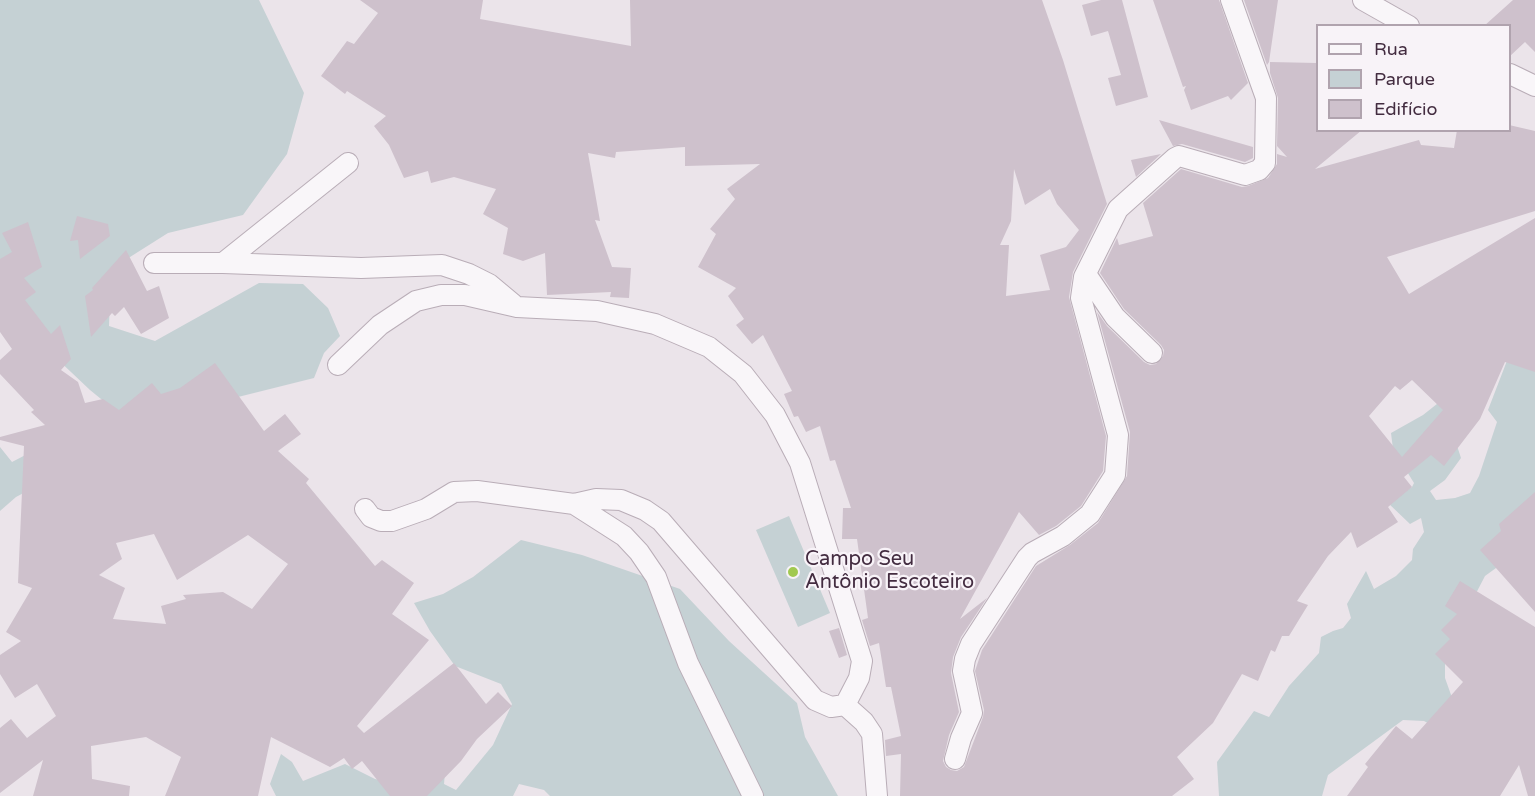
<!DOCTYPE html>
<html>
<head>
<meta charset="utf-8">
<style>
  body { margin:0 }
  #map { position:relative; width:1535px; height:796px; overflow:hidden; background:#ebe4ea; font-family:"Varela Round",sans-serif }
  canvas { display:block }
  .legend { position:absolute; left:1316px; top:24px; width:195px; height:108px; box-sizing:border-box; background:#f8f3f8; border:2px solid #b0a3ae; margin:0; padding:8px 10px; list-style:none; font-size:18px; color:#432c40 }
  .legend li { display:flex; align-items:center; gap:12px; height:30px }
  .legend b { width:30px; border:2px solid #b0a3ae }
</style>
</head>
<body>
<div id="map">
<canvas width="1535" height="796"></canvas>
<ul class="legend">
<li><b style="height:8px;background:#f9f6f9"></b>Rua</li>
<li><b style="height:16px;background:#c5d1d4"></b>Parque</li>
<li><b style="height:16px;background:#cec1cc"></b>Edifício</li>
</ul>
</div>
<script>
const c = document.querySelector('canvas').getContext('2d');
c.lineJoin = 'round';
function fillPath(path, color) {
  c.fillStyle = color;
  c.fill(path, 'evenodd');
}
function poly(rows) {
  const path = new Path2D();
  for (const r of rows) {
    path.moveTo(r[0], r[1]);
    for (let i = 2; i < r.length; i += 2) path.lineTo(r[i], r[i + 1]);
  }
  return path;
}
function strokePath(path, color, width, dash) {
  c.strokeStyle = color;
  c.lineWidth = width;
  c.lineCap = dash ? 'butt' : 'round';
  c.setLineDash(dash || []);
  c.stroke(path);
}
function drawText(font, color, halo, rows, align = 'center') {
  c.font = font + ' "Varela Round",sans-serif';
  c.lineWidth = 4.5;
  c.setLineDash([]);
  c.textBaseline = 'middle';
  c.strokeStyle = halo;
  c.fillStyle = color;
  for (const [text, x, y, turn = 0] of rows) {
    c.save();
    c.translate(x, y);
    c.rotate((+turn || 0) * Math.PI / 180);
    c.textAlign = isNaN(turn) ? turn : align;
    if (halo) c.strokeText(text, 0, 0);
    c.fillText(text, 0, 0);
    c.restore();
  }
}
const green = poly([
  [0,0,259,0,304,93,287,154,243,215,168,233,111,269,109,326,155,341,259,283,303,284,328,308,340,336,324,353,314,378,170,414,139,430,90,390,16,320,0,328],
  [1515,340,1535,348,1535,526,1496,568,1485,576,1445,653,1445,678,1455,706,1439,729,1424,721,1403,720,1328,775,1322,796,1219,796,1217,762,1254,711,1269,717,1289,686,1319,653,1321,637,1333,631,1343,628,1351,618,1347,604,1366,571,1374,589,1396,576,1412,560,1413,549,1424,532,1421,518,1410,524,1387,502,1412,487,1414,483,1393,449,1391,433,1423,415,1442,400,1461,458,1445,480,1430,491,1436,500,1455,498,1470,493,1479,476,1497,422,1488,410],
  [0,447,12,462,37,449,59,474,16,497,0,511],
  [789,516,830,613,798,627,756,530],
  [521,540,582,555,680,589,729,641,797,703,805,737,838,796,550,796,544,790,519,784,513,796,276,796,270,784,281,754,292,762,303,781,345,764,375,779,394,783,445,772,444,784,456,790,493,745,512,704,501,684,455,666,430,631,414,603,443,594,473,577]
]);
const building = poly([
  [360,0,483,0,480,19,631,46,630,0,1042,0,1063,60,1107,204,1073,272,1069,297,1106,436,1103,471,1081,506,1056,526,1039,535,1019,512,960,619,987,598,961,637,953,657,951,673,959,712,949,735,943,761,946,767,951,770,957,771,964,767,983,717,984,710,975,671,982,650,1036,566,1070,545,1098,523,1127,476,1130,432,1097,312,1107,326,1144,362,1150,365,1156,364,1163,356,1164,350,1161,345,1124,309,1100,273,1117,238,1119,245,1153,236,1143,203,1181,169,1242,187,1248,186,1268,178,1277,164,1277,154,1287,157,1277,146,1278,98,1270,73,1270,62,1317,63,1317,130,1362,130,1315,169,1419,140,1421,145,1454,148,1457,130,1509,130,1509,125,1535,131,1535,211,1387,257,1409,294,1535,218,1535,372,1505,362,1480,419,1444,466,1431,455,1404,477,1412,487,1388,507,1398,522,1357,548,1351,532,1328,556,1297,601,1308,605,1289,636,1282,636,1275,652,1271,650,1258,681,1242,674,1213,723,1177,757,1194,779,1172,796,900,796,901,754,886,756,885,740,901,736,891,687,886,687,879,643,870,646,862,620,868,618,857,539,842,539,843,508,851,508,835,460,830,461,820,426,806,432,798,416,794,417,784,394,792,391,763,335,752,344,736,325,744,319,728,296,736,288,698,267,716,234,710,229,735,199,727,189,760,164,685,166,685,147,616,152,615,158,588,153,600,221,595,220,612,267,631,268,629,298,610,297,611,292,547,295,545,253,523,261,503,254,508,228,483,214,496,189,454,177,431,183,428,171,404,178,389,145,374,126,386,116,347,91,345,94,321,76,347,41,354,44,378,13],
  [1014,169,1025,205,1050,189,1057,204,1079,230,1066,247,1040,255,1050,290,1006,296,1009,245,1000,245,1011,221],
  [1412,380,1443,410,1402,457,1369,416,1395,386,1400,390],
  [1101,0,1122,0,1148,97,1116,106,1108,78,1121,75,1108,31,1091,36,1082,5],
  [1153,0,1219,0,1248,83,1231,100,1228,96,1191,110,1184,90,1186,86,1183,87],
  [1244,0,1278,0,1269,62,1267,65],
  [1513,0,1535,0,1535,52,1525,42,1509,57,1509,26,1484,26],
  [1159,120,1253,147,1253,158,1245,162,1182,144,1173,146],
  [1161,154,1136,177,1131,160],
  [77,216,108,224,110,236,80,259,78,240,70,241],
  [28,222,42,267,24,278,36,292,25,300,51,334,60,325,71,359,61,370,78,382,85,403,103,399,119,410,152,383,161,394,180,388,215,363,264,431,285,414,301,434,278,451,309,479,306,483,375,566,382,560,414,583,392,614,429,640,357,726,364,733,454,663,486,704,498,692,512,706,477,739,461,761,427,796,390,796,362,761,352,769,344,758,330,767,271,737,258,796,165,796,181,757,146,737,91,746,92,779,130,786,129,796,33,796,43,760,0,793,0,728,11,719,27,738,56,716,37,684,15,698,0,674,0,655,21,641,6,632,32,588,18,583,24,446,0,440,0,437,45,425,31,412,34,410,0,374,0,360,12,349,0,332,0,259,12,252,2,233],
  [154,534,177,580,248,535,288,564,252,609,223,592,183,595,186,599,161,606,166,624,113,619,125,588,99,575,122,559,116,543],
  [126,250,147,291,159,286,169,318,141,334,124,307,115,316,112,313,91,337,85,296,93,290,92,288],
  [1535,492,1535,612,1480,550,1501,531,1499,524],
  [1460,581,1535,627,1535,796,1528,796,1519,765,1500,796,1347,796,1368,767,1365,764,1396,726,1412,739,1463,682,1435,654,1450,639,1441,630,1457,614,1445,606],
  [839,628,847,655,839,658,829,631]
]);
const street = poly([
  [1363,0,1409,26],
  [1510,74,1535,86],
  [154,263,223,263,361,268,442,265,469,274,489,284,513,304],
  [223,263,348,163],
  [1086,274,1115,317,1152,353],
  [338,365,380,325,416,301,441,295,465,295,517,307,597,311,655,324,709,347,743,374,775,415,800,463,862,661,859,678,845,705],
  [574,504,624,536,639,552,656,577,688,663,753,796],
  [365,509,371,517,381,521,392,521,426,509,454,492,477,491,574,504,596,499,621,500,645,510,661,521,815,700,831,707,845,705,864,722,872,734,877,796],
  [955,759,961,738,972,713,963,671,965,659,971,644,1027,558,1032,553,1063,536,1090,514,1115,475,1118,435,1081,298,1084,277,1118,209,1175,158,1179,156,1245,175,1259,170,1265,163,1266,98,1231,0]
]);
const markers = [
  [793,572,6,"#a1c950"]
];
const poiNames = [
  ["Campo Seu",805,560],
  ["Antônio Escoteiro",805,583]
];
fillPath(green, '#c5d1d4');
fillPath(building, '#cec1cc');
strokePath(street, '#b9adb7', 22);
strokePath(street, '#f9f6f9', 20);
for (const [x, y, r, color] of markers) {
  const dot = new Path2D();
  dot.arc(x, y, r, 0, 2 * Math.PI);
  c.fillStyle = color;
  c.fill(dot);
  strokePath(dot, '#f8f3f8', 2);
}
drawText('20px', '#432c40', '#f8f3f8', poiNames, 'left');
</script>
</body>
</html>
